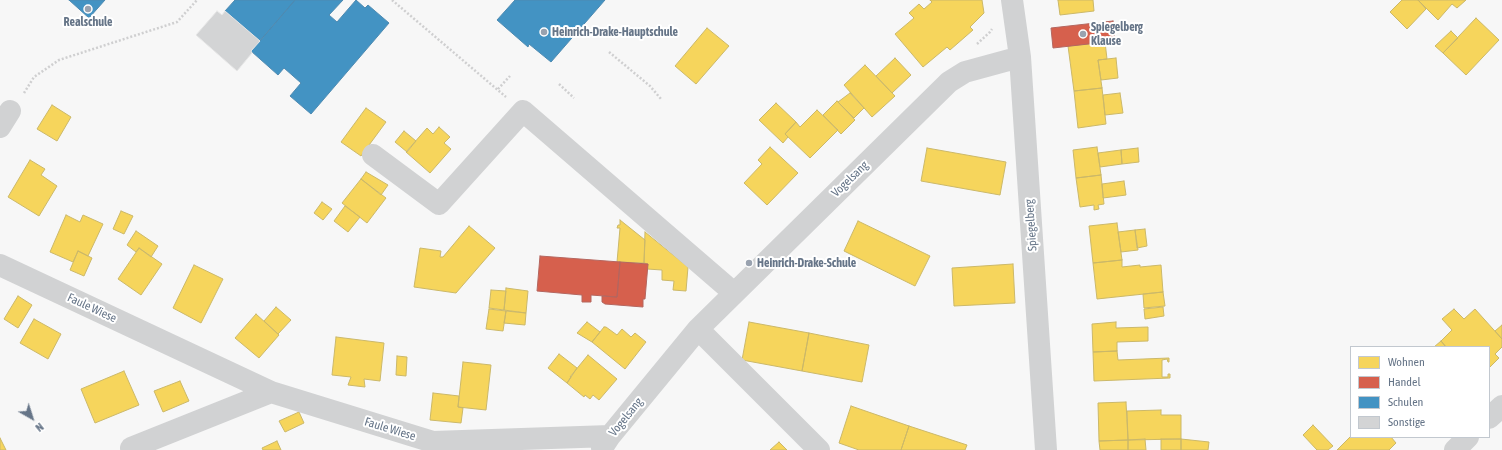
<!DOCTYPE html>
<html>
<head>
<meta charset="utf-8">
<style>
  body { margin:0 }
  #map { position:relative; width:1502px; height:450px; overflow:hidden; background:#f7f7f7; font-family:"Asap Condensed",sans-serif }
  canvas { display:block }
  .legend { position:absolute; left:1350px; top:346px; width:140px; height:92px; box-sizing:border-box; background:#fff; border:1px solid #c2c8cf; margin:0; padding:5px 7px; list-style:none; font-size:12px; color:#667588 }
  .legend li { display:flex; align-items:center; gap:8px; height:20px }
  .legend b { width:20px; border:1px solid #c2c8cf }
  .north { position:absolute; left:12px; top:398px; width:40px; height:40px; -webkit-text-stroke:3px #fff; paint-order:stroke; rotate:141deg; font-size:11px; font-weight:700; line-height:16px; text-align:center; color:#667588 }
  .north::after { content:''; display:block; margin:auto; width:14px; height:18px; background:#667588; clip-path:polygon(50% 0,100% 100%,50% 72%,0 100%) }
</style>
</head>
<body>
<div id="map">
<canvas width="1502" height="450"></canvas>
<ul class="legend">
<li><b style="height:11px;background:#f6d55c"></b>Wohnen</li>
<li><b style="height:11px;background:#d6604d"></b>Handel</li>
<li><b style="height:11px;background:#4393c3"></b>Schulen</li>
<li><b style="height:11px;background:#d3d4d5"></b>Sonstige</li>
</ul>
<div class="north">N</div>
</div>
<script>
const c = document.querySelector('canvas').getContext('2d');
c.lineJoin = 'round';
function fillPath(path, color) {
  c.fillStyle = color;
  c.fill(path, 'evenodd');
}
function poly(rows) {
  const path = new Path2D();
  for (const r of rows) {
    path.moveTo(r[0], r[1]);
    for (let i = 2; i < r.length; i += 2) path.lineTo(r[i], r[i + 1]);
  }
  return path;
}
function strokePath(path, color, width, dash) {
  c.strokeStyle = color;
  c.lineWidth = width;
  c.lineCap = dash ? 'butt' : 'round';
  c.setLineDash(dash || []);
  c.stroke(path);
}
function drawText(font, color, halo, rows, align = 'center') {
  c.font = font + ' "Asap Condensed",sans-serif';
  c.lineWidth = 4;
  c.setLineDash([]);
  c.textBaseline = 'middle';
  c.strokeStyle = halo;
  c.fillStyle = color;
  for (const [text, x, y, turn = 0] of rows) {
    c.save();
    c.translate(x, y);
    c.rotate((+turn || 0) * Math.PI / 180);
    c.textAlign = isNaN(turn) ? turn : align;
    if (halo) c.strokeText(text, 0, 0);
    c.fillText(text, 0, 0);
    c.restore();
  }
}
const homes = poly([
  [930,0,982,0,984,13,970,27,973,30,950,50,947,47,923,67,895,34,914,18,909,13,919,4,924,9,932,2,930,0],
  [1058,0,1093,0,1094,11,1060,15,1058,0],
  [1402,0,1418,0,1426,9,1407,29,1390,12,1402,0],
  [1418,0,1466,0,1457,8,1452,4,1438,20,1418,0],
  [1476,18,1499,40,1466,75,1443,53,1476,18],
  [707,28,729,46,696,84,675,66,707,28],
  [1451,31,1458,38,1443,53,1435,46,1451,31],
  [1105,42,1107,59,1098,60,1102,88,1074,91,1068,46,1105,42],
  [895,58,911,75,892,93,876,76,895,58],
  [1116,58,1118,78,1101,80,1098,60,1116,58],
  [865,65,895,96,872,117,844,85,865,65],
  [1102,88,1106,124,1078,128,1074,91,1102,88],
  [850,93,864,108,854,118,838,102,850,93],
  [1120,93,1123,113,1105,115,1103,95,1120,93],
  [837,101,855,120,841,134,823,115,837,101],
  [776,103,796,122,785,134,788,137,783,143,759,120,776,103],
  [52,105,71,117,57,141,37,129,52,105],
  [366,108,386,122,361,156,341,142,366,108],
  [817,110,838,130,810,158,785,134,796,122,800,127,817,110],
  [439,127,450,137,444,143,451,149,430,173,406,152,427,128,433,134,439,127],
  [404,131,416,141,407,152,395,142,404,131],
  [770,147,798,173,767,205,744,183,762,164,758,160,770,147],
  [1097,147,1101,175,1076,178,1073,150,1097,147],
  [927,148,1006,162,1000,195,921,181,927,148],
  [1138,148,1139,162,1122,164,1121,150,1138,148],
  [1121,150,1122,164,1100,167,1098,153,1121,150],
  [30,160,45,169,41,175,57,186,39,216,8,197,30,160],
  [366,172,388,185,381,195,361,179,366,172],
  [1101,175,1104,204,1098,205,1099,209,1094,210,1094,205,1080,207,1076,178,1101,175],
  [361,179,386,198,367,223,342,203,361,179],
  [1124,181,1126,195,1103,198,1102,184,1124,181],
  [322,202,332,209,323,220,314,213,322,202],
  [345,206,360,217,348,232,334,221,345,206],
  [121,211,133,216,124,234,113,229,121,211],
  [66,215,80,222,83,215,103,224,88,256,78,251,73,262,50,252,66,215],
  [620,220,645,240,644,263,617,262,620,228,617,228,618,225,620,225,620,220],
  [858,221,930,256,915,286,844,251,858,221],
  [1117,223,1122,260,1093,263,1089,226,1117,223],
  [469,226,495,248,456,293,414,287,420,248,441,251,440,257,443,257,469,226],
  [1145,229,1147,246,1137,248,1135,230,1145,229],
  [1135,230,1138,250,1121,252,1118,232,1135,230],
  [136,231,158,246,151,257,139,248,136,252,127,245,136,231],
  [645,232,688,267,686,291,673,290,674,281,662,280,662,270,647,269,648,264,644,263,645,232],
  [139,248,162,264,141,295,118,279,139,248],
  [78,251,92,258,84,276,70,270,78,251],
  [1122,260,1122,267,1140,265,1140,267,1161,265,1163,292,1097,299,1093,263,1122,260],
  [1013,264,1015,303,954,306,952,268,1013,264],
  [194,265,223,279,201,323,173,308,194,265],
  [506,288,528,291,526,313,504,310,506,288],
  [491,290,506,291,504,310,489,308,491,290],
  [1163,292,1165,306,1144,308,1143,294,1163,292],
  [18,296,32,305,18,328,4,319,18,296],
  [276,307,291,320,278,334,264,321,276,307],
  [1163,307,1164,316,1145,319,1144,309,1163,307],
  [489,309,506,311,503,331,486,329,489,309],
  [1454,309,1464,319,1475,309,1502,339,1502,347,1495,354,1499,358,1489,368,1489,347,1446,347,1441,341,1452,330,1442,319,1454,309],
  [506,311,526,313,525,325,504,323,506,311],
  [256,314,279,335,259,358,235,338,256,314],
  [34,319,61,334,48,359,20,343,34,319],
  [587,322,600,332,592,342,577,333,587,322],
  [749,322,809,333,802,371,742,360,749,322],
  [1116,322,1116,328,1148,327,1148,341,1117,342,1117,351,1093,352,1092,324,1116,322],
  [1502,325,1502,339,1495,331,1502,325],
  [604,327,606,327,617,335,622,329,631,337,635,333,646,342,625,369,592,342,604,327],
  [809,333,869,345,862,382,802,371,809,333],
  [336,337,384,343,380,381,364,379,365,387,348,385,351,377,332,375,336,337],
  [1441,341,1446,347,1434,347,1441,341],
  [1117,351,1118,360,1169,358,1169,362,1168,362,1167,359,1162,360,1162,377,1168,377,1168,374,1170,374,1170,378,1094,381,1093,352,1117,351],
  [559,354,577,368,567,383,548,368,559,354],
  [588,355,617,379,599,400,593,395,590,399,585,395,584,397,567,383,571,377,570,377,588,355],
  [397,356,407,357,406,376,396,375,397,356],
  [463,362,491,365,486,410,458,407,463,362],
  [124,371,139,405,95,423,81,389,124,371],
  [180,381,189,401,163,412,154,391,180,381],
  [433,393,459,396,458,407,463,408,461,423,430,420,433,393],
  [1126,402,1128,440,1099,441,1098,403,1126,402],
  [851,406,909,426,901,450,859,450,839,443,851,406],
  [1161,410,1161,415,1181,415,1181,439,1128,440,1127,411,1161,410],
  [299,412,304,423,285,432,279,421,299,412],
  [1313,425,1333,446,1328,450,1317,450,1303,435,1313,425],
  [909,426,967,445,965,450,901,450,909,426],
  [1351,436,1391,437,1396,443,1389,450,1337,450,1351,436],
  [0,438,6,450,0,450,0,438],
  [1145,439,1146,450,1128,450,1128,440,1145,439],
  [1161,439,1181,439,1181,450,1161,450,1161,439],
  [1181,439,1209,442,1208,450,1181,450,1181,439],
  [1128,440,1128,450,1100,450,1099,441,1128,440],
  [277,441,281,450,263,450,262,448,277,441],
  [779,442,787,450,770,450,779,442]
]);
const shops = poly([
  [1113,21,1115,41,1053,48,1051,28,1113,21],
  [540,256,620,262,617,297,591,295,591,302,582,302,582,295,537,291,540,256],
  [620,262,648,264,645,299,643,299,643,307,605,304,602,302,602,296,617,297,620,262]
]);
const schools = poly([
  [69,0,105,0,89,18,69,0],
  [235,0,295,0,260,41,225,11,235,0],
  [295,0,343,0,329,15,337,22,356,0,365,8,368,5,389,23,311,114,290,96,301,83,284,68,278,75,251,51,295,0],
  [515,0,605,0,551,62,529,44,528,47,497,20,515,0]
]);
const building = poly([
  [217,11,222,15,225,11,260,41,251,51,252,53,237,71,196,35,217,11]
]);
const path = poly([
  [392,0,506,97],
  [977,44,990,32,992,29],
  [609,52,650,86,661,99],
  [559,84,574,98],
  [498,89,510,76],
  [24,93,34,77,59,60,177,22,197,0]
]);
const minor = poly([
  [1012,0,1020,57,1046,450],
  [0,127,10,111],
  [373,155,439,204,523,111,734,293],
  [0,265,271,392,433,442,610,436],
  [698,329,819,450],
  [1489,418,1502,406],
  [131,448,271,392],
  [602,448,610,436,698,329,949,82,965,72,1020,57],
  [1455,450,1468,437]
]);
const markers = [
  [88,9,4,"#99a2af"],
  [544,32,4,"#99a2af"],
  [1083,34,4,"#99a2af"],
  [749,263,4,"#99a2af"]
];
const poiNames = [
  ["Realschule",88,22,"center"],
  ["Spiegelberg",1091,27],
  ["Klause",1091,41],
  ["Heinrich-Drake-Hauptschule",552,32],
  ["Heinrich-Drake-Schule",757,263]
];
const streetNames = [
  ["Vogelsang",850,179,-44],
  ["Spiegelberg",1031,225,-94],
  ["Faule Wiese",92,308,25],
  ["Vogelsang",626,417,-51],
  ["Faule Wiese",390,429,17]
];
fillPath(homes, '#f6d55c');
strokePath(homes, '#cbb869', 1);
fillPath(shops, '#d6604d');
strokePath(shops, '#b4665f', 1);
fillPath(schools, '#4393c3');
strokePath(schools, '#4e8ab1', 1);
fillPath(building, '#d3d4d5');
strokePath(building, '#e6e6e6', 1);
strokePath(path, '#cfcfd0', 2.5, [2, 2]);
strokePath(minor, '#d1d2d3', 22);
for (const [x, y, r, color] of markers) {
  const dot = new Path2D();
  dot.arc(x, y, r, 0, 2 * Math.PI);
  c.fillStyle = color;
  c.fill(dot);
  strokePath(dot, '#fff', 1.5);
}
drawText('bold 12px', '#667588', '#fff', poiNames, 'left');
drawText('12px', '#667588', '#fff', streetNames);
</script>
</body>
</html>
